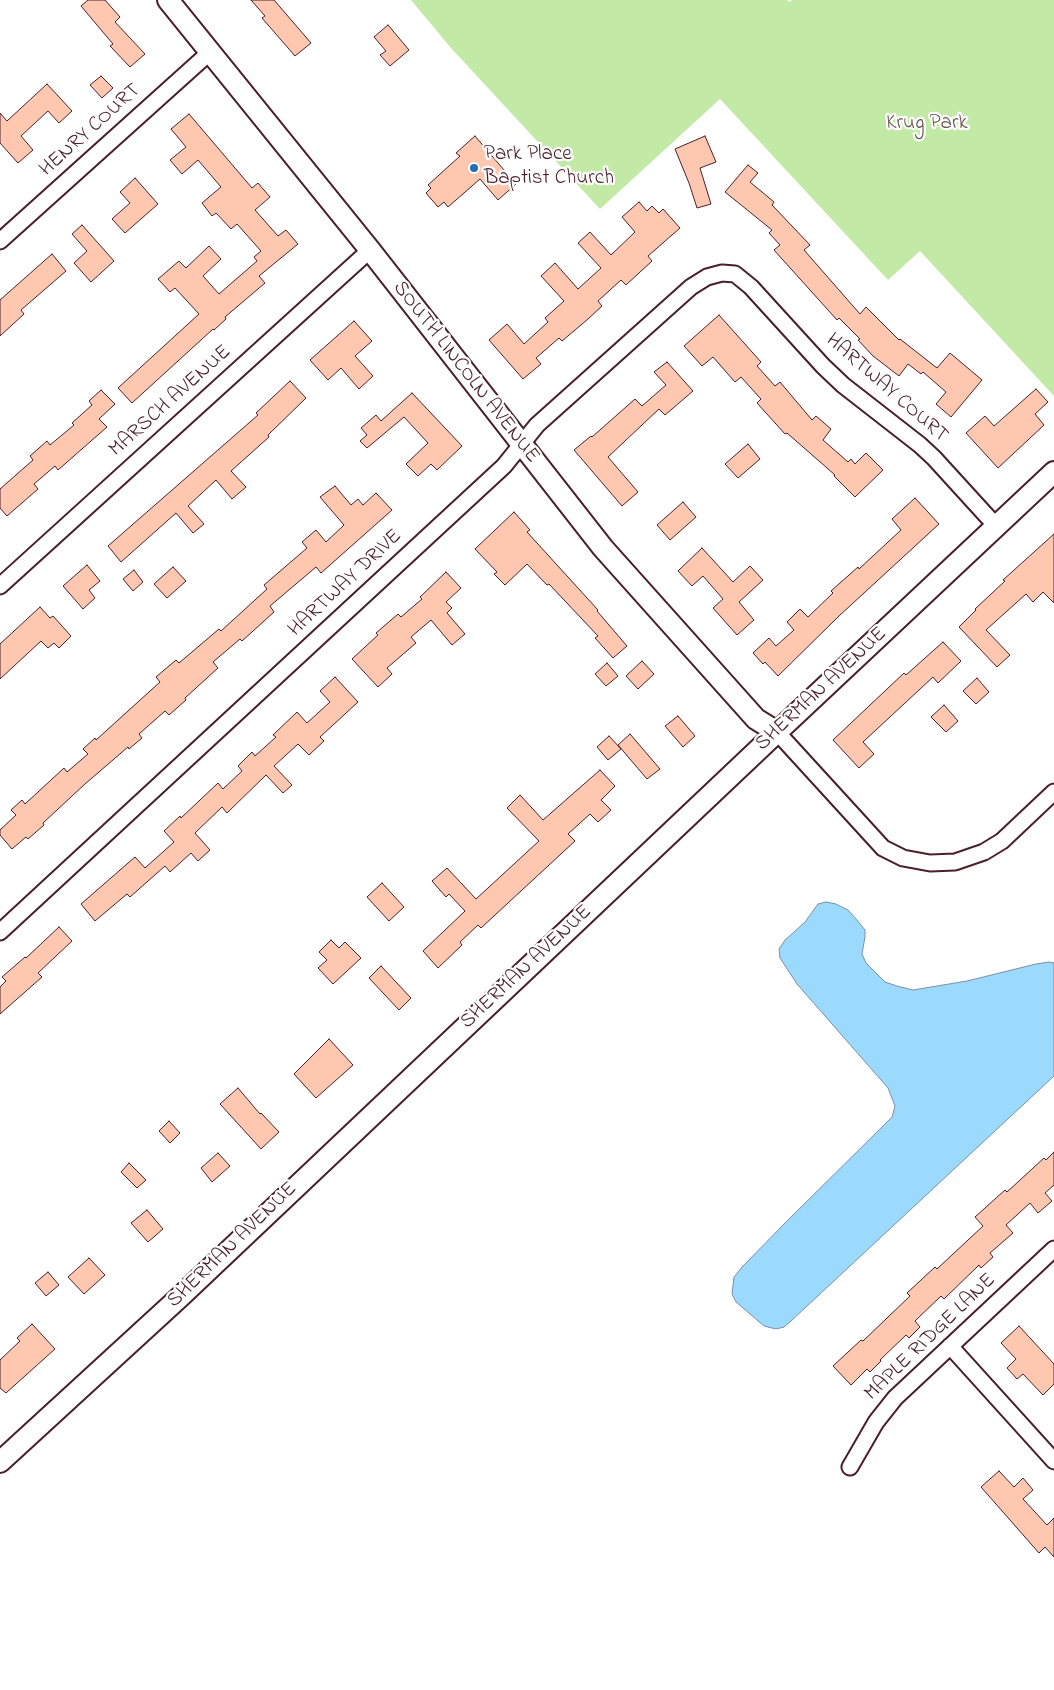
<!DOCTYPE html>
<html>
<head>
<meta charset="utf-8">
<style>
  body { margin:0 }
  canvas { display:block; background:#fff }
</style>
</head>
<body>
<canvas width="1054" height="1690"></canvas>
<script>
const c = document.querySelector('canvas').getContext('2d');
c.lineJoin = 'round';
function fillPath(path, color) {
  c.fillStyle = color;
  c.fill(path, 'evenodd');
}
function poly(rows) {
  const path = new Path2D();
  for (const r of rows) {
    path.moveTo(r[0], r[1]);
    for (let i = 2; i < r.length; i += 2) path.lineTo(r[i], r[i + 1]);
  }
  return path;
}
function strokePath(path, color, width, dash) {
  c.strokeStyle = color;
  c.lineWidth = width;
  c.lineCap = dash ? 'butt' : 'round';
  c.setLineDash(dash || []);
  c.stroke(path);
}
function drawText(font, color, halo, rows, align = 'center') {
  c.font = font + ' "Indie Flower",sans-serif';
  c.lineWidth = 4.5;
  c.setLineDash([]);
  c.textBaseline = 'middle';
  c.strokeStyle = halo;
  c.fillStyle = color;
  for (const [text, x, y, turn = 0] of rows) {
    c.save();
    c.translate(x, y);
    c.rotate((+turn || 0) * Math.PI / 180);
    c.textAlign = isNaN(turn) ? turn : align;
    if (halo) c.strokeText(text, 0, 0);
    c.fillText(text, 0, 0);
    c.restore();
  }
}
const green = poly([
  [411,0,787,0,789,2,792,0,1054,0,1054,396,920,251,888,280,720,99,600,209,451,48]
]);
const water = poly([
  [826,902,836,904,848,910,856,919,865,930,865,937,862,954,866,963,885,982,897,986,913,990,967,981,1036,964,1049,962,1054,963,1054,1076,791,1321,784,1327,776,1329,764,1326,736,1302,732,1294,734,1277,742,1267,787,1221,885,1124,892,1117,895,1106,888,1088,797,984,780,958,779,949,785,940,805,922,818,904,826,902]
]);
const building = poly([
  [88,0,105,0,120,17,115,22,145,54,130,67,110,46,113,44,81,6,88,0],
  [251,0,274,0,311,43,295,56,262,18,265,16,251,0],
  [388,25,409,50,390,66,380,55,386,51,374,37,388,25],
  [101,76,113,88,102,98,90,85,101,76],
  [47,84,72,111,59,123,48,111,21,136,33,150,18,163,0,143,0,113,7,121,47,84],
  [189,114,252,188,258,183,270,197,255,210,278,236,286,230,298,244,259,276,265,283,225,317,226,319,214,330,213,329,132,403,118,388,199,314,175,288,170,292,158,279,179,261,186,268,209,246,221,259,203,276,219,294,257,261,254,257,261,251,237,224,231,229,216,213,212,216,202,203,221,187,198,160,182,174,170,160,186,147,171,129,189,114],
  [475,136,516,184,498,200,480,179,448,207,444,202,438,207,426,193,431,188,428,185,460,156,456,153,475,136],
  [705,136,716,162,700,168,711,204,697,208,689,183,675,149,705,136],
  [748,165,758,173,750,182,774,202,772,205,810,245,804,250,860,314,866,307,899,340,900,339,937,368,950,353,982,380,951,417,936,404,946,392,923,372,921,374,908,364,899,376,873,356,858,340,860,339,839,318,837,320,774,250,780,245,769,233,772,230,725,192,748,165],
  [135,178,158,204,125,233,112,219,130,203,120,192,135,178],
  [639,202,647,211,652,206,659,213,663,209,680,228,648,256,652,261,626,285,621,280,598,301,602,306,588,319,562,341,559,338,536,358,541,364,523,379,489,340,507,324,524,344,548,322,545,318,564,301,541,276,555,263,578,289,601,268,578,243,590,232,611,255,635,232,622,217,639,202],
  [82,225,114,261,91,282,74,263,87,251,72,234,82,225],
  [52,254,66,271,21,310,24,314,0,336,0,300,52,254],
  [719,315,761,362,757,366,775,386,780,382,812,420,816,416,831,429,823,440,848,462,851,459,855,464,866,453,883,470,855,497,834,476,835,475,787,433,785,434,757,403,761,399,741,377,735,382,713,357,702,366,684,346,719,315],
  [354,321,372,341,355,356,373,376,359,389,341,368,328,380,310,360,354,321],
  [667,362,693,391,665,415,659,409,608,457,638,492,622,506,574,450,591,436,592,437,635,399,642,406,666,385,654,372,667,362],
  [290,381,306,398,268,435,269,437,231,471,246,487,232,499,216,480,188,506,204,524,193,533,176,513,121,562,108,546,258,415,256,413,290,381],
  [1036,389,1048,402,1035,414,1044,425,998,468,966,433,985,416,994,426,1036,389],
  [101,390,115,404,99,419,107,427,58,470,55,466,34,484,38,489,7,516,0,508,0,489,33,460,30,456,47,441,50,445,74,425,72,423,92,405,89,401,101,390],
  [412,393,462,446,437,470,431,464,418,476,406,464,428,443,404,417,367,448,360,441,367,435,361,428,376,415,381,421,412,393],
  [748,444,760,459,738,478,725,464,748,444],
  [335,486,351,505,358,499,363,505,376,493,392,510,321,573,316,567,270,606,274,612,242,641,240,639,213,662,218,668,185,698,186,700,169,715,165,711,139,734,142,738,129,749,128,747,85,784,43,823,44,825,28,839,26,837,12,849,0,835,0,830,16,815,11,810,22,800,25,804,64,768,67,772,88,754,83,749,95,738,96,740,160,682,156,677,176,660,179,663,219,629,221,631,267,589,264,585,307,548,302,542,316,530,326,542,344,525,320,497,335,486],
  [915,498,939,524,839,616,778,676,765,662,763,664,753,653,769,638,776,646,794,630,787,622,800,609,808,617,833,593,831,591,858,567,859,569,901,530,892,519,915,498],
  [683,502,696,517,670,540,657,525,683,502],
  [514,512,530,530,527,532,598,610,597,611,627,646,613,658,595,638,598,636,549,584,547,585,527,564,505,585,494,574,497,572,475,549,514,512],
  [1054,534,1054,603,1043,592,1033,602,1026,594,986,630,1010,655,997,667,959,627,976,610,975,609,1005,581,1003,580,1054,534],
  [702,548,733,582,750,566,763,580,739,602,754,620,737,635,713,608,723,599,703,576,692,586,678,571,702,548],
  [87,565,100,581,89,590,95,598,83,609,63,586,87,565],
  [173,567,186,581,167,598,154,584,173,567],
  [134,570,143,582,133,591,123,579,134,570],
  [446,572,461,588,446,602,452,608,447,613,465,634,452,645,431,620,411,637,416,643,387,668,392,674,378,687,352,659,378,635,376,633,398,614,401,617,422,599,420,597,446,572],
  [40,607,50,618,53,616,71,636,59,648,54,643,48,648,41,641,0,679,0,644,40,607],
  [943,642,961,661,938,683,933,677,863,742,874,754,859,768,833,740,904,673,906,675,943,642],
  [642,661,654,674,638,689,626,676,642,661],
  [607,663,618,676,606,686,595,674,607,663],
  [335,677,358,702,320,737,324,741,309,755,298,744,274,766,292,785,283,793,266,775,227,813,222,807,195,833,210,850,198,861,191,853,170,872,165,866,130,897,127,894,95,921,81,904,135,857,145,868,174,842,164,831,180,816,181,818,218,783,223,789,242,771,238,766,252,752,255,756,276,737,273,735,297,712,307,723,330,702,320,691,335,677],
  [977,678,989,692,976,704,963,691,977,678],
  [944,705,958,721,946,732,931,717,944,705],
  [678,716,695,736,683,747,665,726,678,716],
  [630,734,660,769,647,779,618,745,630,734],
  [609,736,621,749,608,760,597,747,609,736],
  [600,770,615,786,601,800,611,810,598,822,590,814,568,834,575,841,481,928,478,925,460,942,462,945,438,968,423,951,465,911,449,894,446,897,432,881,447,868,476,899,539,841,507,808,520,795,543,820,600,770],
  [382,883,404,907,389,921,367,897,382,883],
  [59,927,72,941,38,973,42,977,0,1014,0,987,6,981,2,977,25,957,26,958,59,927],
  [331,940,339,948,345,942,361,958,333,984,318,968,327,960,319,952,331,940],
  [381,966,411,998,399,1010,369,978,381,966],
  [329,1039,353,1065,316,1098,294,1074,329,1039],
  [238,1088,260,1114,261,1113,279,1132,261,1149,220,1104,238,1088],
  [169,1121,180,1133,170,1143,159,1131,169,1121],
  [1054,1152,1054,1185,1045,1193,1052,1201,1038,1213,1030,1203,1006,1225,1013,1233,990,1253,993,1257,981,1268,979,1265,944,1299,941,1296,915,1321,920,1327,909,1338,906,1335,880,1360,881,1361,870,1372,867,1369,851,1385,833,1366,861,1340,863,1341,910,1296,907,1293,935,1267,937,1269,983,1226,975,1217,1005,1190,1007,1192,1044,1158,1046,1160,1054,1152],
  [218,1153,230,1166,212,1182,201,1168,218,1153],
  [129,1163,146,1180,137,1188,121,1172,129,1163],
  [147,1210,163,1229,148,1242,131,1223,147,1210],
  [89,1258,105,1275,84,1294,68,1277,89,1258],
  [48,1272,59,1285,46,1296,35,1283,48,1272],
  [32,1324,55,1349,6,1393,0,1388,0,1360,20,1341,17,1338,32,1324],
  [1019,1326,1054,1364,1054,1384,1043,1395,1023,1374,1017,1379,1007,1368,1016,1359,1001,1343,1019,1326],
  [999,1471,1014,1487,1023,1478,1033,1490,1023,1499,1047,1525,1054,1518,1054,1557,1045,1547,1039,1553,981,1487,999,1471]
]);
const street = poly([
  [0,241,209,53],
  [0,586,370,250],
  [777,732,883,848,903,858,930,863,955,862,984,852,1002,841,1054,792],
  [0,932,504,466,537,425,691,287,707,277,722,273,735,274,751,287,823,366,843,385,920,445,934,458,996,526],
  [950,1346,1054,1461],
  [850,1467,876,1422,895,1398,1054,1249]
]);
const secondary = poly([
  [168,0,370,250,603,548,756,719,777,732],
  [0,1462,181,1296,777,732,1054,472]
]);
const markers = [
  [474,168,5,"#1f6fb2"]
];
const parkNames = [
  ["Krug Park",927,125]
];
const streetNames = [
  ["HENRY COURT",91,131,-42],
  ["SOUTH LINCOLN AVENUE",465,373,52],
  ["HARTWAY COURT",886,389,41],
  ["MARSCH AVENUE",171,402,-42],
  ["HARTWAY DRIVE",346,584,-43],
  ["SHERMAN AVENUE",822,690,-43],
  ["SHERMAN AVENUE",527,968,-43],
  ["SHERMAN AVENUE",233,1246,-44],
  ["MAPLE RIDGE LANE",931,1338,-44]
];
const poiNames = [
  ["Park Place",484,156],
  ["Baptist Church",484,180]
];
fillPath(green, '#c2eaa6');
fillPath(water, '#9bdafc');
strokePath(water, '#7b8fa8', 1);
fillPath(building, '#fec8b0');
strokePath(building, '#4a1f2b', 1);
strokePath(street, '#4a1f2b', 19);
strokePath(secondary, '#4a1f2b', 24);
strokePath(street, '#fff', 15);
strokePath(secondary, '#fff', 20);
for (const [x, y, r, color] of markers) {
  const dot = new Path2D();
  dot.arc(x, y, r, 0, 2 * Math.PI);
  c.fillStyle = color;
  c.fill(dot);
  strokePath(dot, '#fff', 2);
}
drawText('21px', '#68524a', '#fff', parkNames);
drawText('21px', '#4a1f2b', '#fff', streetNames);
drawText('21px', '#4a1f2b', '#fff', poiNames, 'left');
</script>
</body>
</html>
